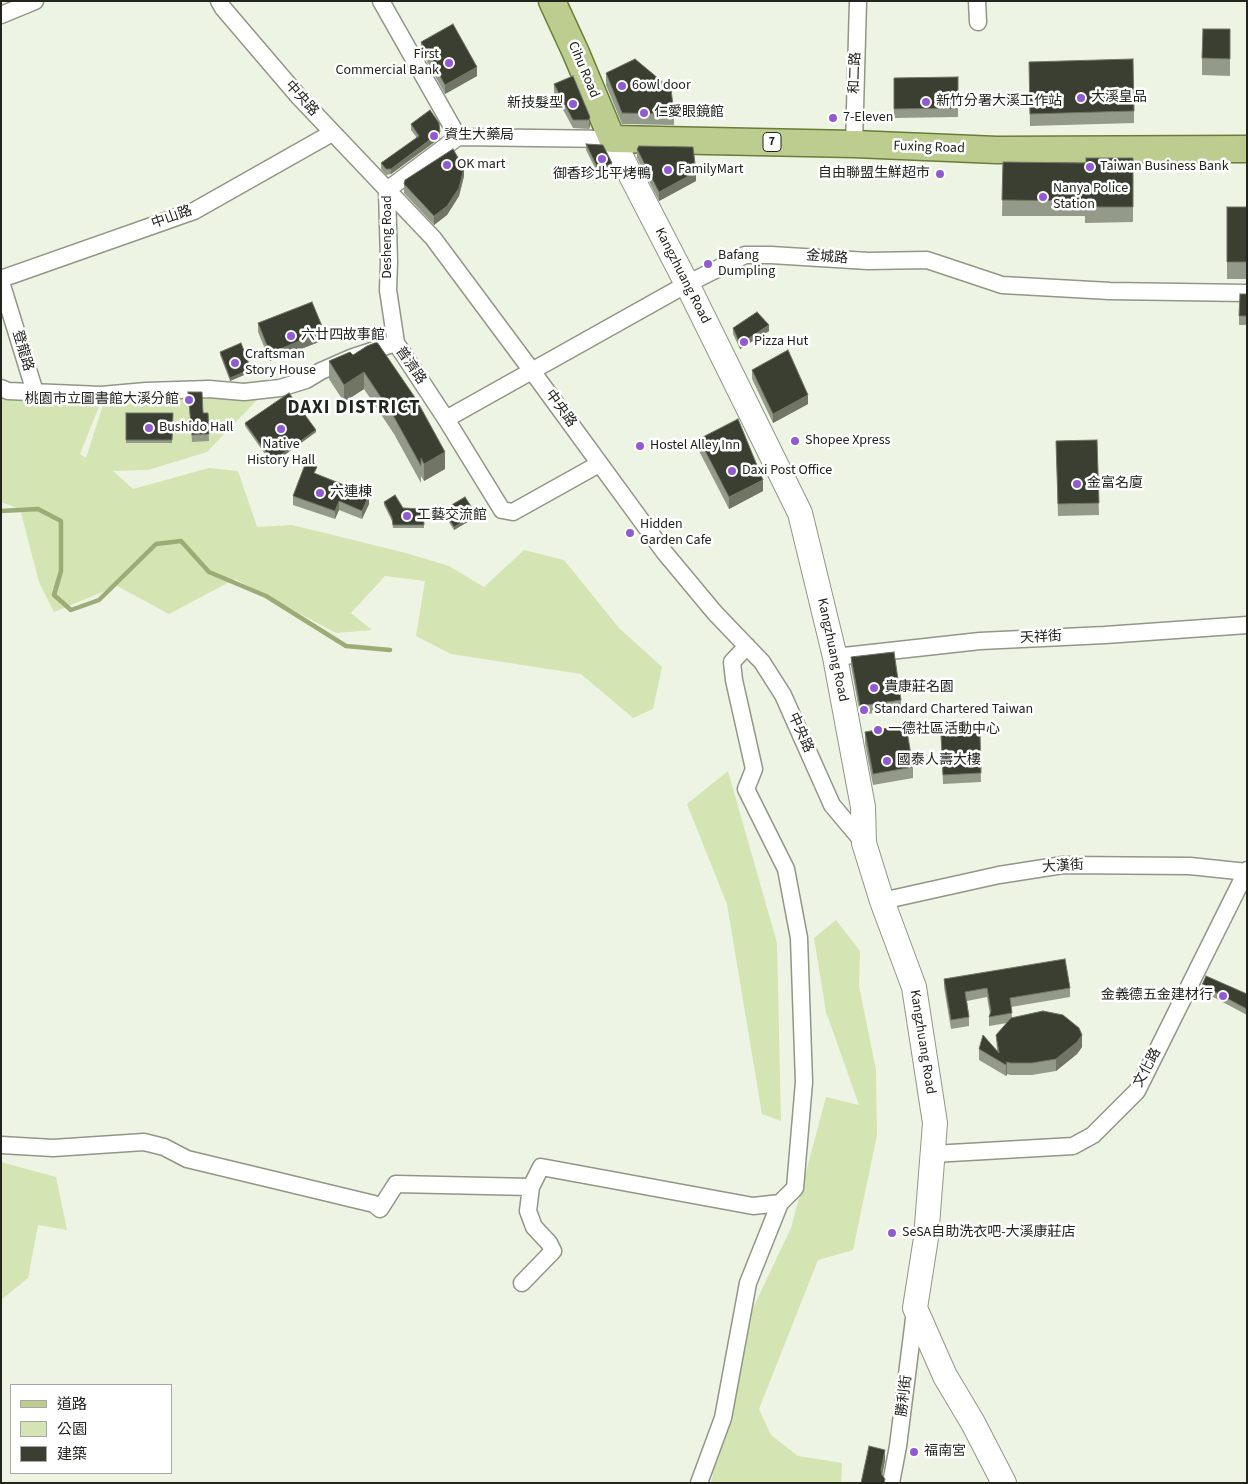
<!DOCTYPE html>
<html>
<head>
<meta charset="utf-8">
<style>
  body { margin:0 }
  #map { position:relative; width:1248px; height:1484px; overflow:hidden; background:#eef4e3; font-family:"Source Sans 3","Noto Sans TC",sans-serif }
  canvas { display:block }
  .frame { position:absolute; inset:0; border:2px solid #22241e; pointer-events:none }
  .legend { position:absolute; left:10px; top:1384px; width:162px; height:90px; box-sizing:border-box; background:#fff; border:1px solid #a7a7a5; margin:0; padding:6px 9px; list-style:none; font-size:15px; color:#22241e }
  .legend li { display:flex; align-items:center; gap:10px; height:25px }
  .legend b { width:25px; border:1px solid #a7a7a5 }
</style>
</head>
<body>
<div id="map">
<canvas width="1248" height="1484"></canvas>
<div class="frame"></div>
<ul class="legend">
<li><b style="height:6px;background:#bccd8f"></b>道路</li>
<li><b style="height:14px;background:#d4e4b2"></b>公園</li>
<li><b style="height:14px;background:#3a3f31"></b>建築</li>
</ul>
</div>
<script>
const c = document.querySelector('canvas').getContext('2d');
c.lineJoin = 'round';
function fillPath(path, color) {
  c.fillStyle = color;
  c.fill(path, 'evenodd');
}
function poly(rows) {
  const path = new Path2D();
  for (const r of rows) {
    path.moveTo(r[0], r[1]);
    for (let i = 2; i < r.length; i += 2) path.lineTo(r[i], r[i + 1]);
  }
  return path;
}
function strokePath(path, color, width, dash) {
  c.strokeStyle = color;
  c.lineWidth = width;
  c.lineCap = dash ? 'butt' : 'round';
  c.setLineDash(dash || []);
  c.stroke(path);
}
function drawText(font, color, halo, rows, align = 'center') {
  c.font = font + ' "Source Sans 3","Noto Sans TC",sans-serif';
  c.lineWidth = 5;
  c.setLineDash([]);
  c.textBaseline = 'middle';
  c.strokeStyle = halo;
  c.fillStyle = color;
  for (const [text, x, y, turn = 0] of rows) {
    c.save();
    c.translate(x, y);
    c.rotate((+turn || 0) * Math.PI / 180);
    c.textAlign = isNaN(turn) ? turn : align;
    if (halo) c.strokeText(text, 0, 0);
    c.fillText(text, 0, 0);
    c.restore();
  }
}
const green = poly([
  [277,379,207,452,148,470,113,471,133,489,209,468,238,471,257,527,292,525,406,553,449,566,484,587,524,550,564,560,619,628,662,667,653,709,633,718,581,674,451,654,416,636,425,581,385,576,351,613,372,630,336,633,235,579,169,614,117,586,54,612,39,582,20,509,1,502,1,399,100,404,80,454,86,458,105,399],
  [728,771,777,943,781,1121,762,1114,727,904,687,804],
  [836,920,860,951,859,986,876,1070,877,1135,853,1250,818,1260,759,1409,771,1435,798,1456,842,1463,841,1483,711,1483,744,1327,791,1228,826,1097,859,1105,826,1012,814,938],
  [1,1162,56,1177,67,1230,38,1225,28,1278,1,1300]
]);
const stream = poly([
  [1,511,38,509,61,521,61,571,54,595,71,610,99,600,156,544,181,541,209,572,266,596,346,646,390,650]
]);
const street = poly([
  [219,1,223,8,299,97,433,238,532,371,665,553,715,613,762,662,783,695,832,805,864,843],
  [381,1,458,137],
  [977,1,978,22],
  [1,15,35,1],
  [458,137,612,139],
  [854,144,858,1],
  [387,190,389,262,388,290,396,343,446,419,502,510,513,512,599,464],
  [387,190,458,137],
  [1,279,194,211,332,133],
  [1,282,35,392],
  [1,388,8,391,101,395,146,391,209,389,244,392,280,388,306,380,321,371,353,357,396,343],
  [446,419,687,284,745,255,771,255,868,261,927,260,1002,285,1110,291,1247,293],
  [835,657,980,641,1105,635,1247,625],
  [882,901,999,875,1063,865,1190,866,1247,872],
  [1,1145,53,1148,144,1142,164,1147,187,1159,374,1204,380,1209,396,1184,531,1187],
  [933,1154,1073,1146,1093,1135,1137,1091,1247,870],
  [522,1283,553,1251,549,1243,534,1227,528,1211,531,1187,541,1167,753,1206,780,1203],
  [699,1483,723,1418,748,1283,780,1203,795,1188,804,1082,799,938,786,869,746,789,754,769,734,680,732,662,747,646],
  [891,1483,898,1446,915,1311]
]);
const secondary = poly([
  [612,139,687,284,800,513,835,657,863,807,864,843,882,901,914,987,935,1123,926,1238,915,1308,945,1376,973,1423,1004,1483]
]);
const primary = poly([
  [552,1,576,53,612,139,854,144,997,150,1247,149]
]);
const wall = poly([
  [1230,29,1230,76,1202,75,1202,58],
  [421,42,477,76,445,94,421,51],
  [606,73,674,114,674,125,622,124,606,85],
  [1029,74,1134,111,1134,123,1030,126],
  [958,77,958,117,894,118,894,78],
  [554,84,590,117,590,126,589,129,573,128,554,93],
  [411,124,440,138,391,174,386,175,381,169,381,163,417,138,411,130],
  [586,144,612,169,599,176,586,150],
  [637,149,696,181,659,201,637,158],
  [1133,158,1133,222,1085,223,1085,216,1002,216,1003,162,1086,163],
  [464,176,459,196,447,215,434,225,404,193,404,184],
  [1227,207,1247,207,1247,279,1227,279],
  [1247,294,1247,325,1239,325,1239,316],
  [258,323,324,340,270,361,258,332],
  [733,328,769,331,740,349,733,334],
  [220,352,251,372,230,381,220,355],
  [350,352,445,469,424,481,421,476,421,483,394,434,364,389,344,402,329,379,329,361],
  [752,370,808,404,773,423,752,379],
  [188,392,203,413,208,413,209,441,192,442],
  [126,413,173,413,172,443,126,443],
  [245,423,316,432,272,464,245,426],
  [699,439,763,491,729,509,699,451],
  [1097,440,1099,515,1058,516,1056,441],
  [317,474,369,504,362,519,339,510,335,519,293,505,293,496],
  [384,502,403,508,423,509,424,528,393,528,392,521,384,505],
  [443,510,476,517,454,530,443,513],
  [851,657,901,700,901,709,860,715,851,666],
  [865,732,913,767,913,778,873,785,865,744],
  [941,735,980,751,981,782,943,784],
  [944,979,1070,988,1070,997,1011,1007,1012,1018,1082,1047,1077,1054,1056,1071,1032,1075,1011,1075,1007,1074,1006,1076,979,1060,979,1049,997,1050,996,1035,1007,1023,989,1026,989,1017,990,1014,987,997,967,1001,969,1017,969,1026,951,1029,944,987],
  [1202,985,1247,994,1247,1015,1202,991]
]);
const shadedWall = poly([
  [477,67,477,76,445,94,445,85],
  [590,117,590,126,589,129,589,120],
  [440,132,440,138,391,174,391,169],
  [612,163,612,169,599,176,599,171],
  [464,168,464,176,459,196,447,215,434,225,434,216],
  [696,172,696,181,659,201,659,192],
  [769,325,769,331,740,349,740,344],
  [324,331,324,340,270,361,270,353],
  [251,369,251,372,230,381,230,378],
  [364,372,364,389,344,402,344,385],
  [808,395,808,404,773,423,773,414],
  [316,430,316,432,272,464,272,461],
  [445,452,445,469,424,481,424,464],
  [763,480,763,491,729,509,729,497],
  [369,495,369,504,362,519,362,511],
  [339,501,339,510,335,519,335,511],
  [476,514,476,517,454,530,454,527],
  [1082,1035,1082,1047,1077,1054,1056,1071,1056,1059],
  [1007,1064,1007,1075,1006,1076,1006,1065],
  [885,1450,885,1461,881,1482,881,1470]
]);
const building = poly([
  [453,24,477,67,445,85,421,42,453,24],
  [1203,29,1230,29,1230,59,1202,58,1203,29],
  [635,59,671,89,674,114,622,113,606,73,635,59],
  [1133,59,1134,111,1030,114,1029,62,1133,59],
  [573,76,590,117,589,120,573,120,554,84,573,76],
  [958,77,958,108,894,109,894,78,958,77],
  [430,110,439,123,440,132,391,169,386,169,381,163,419,136,411,124,430,110],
  [586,144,603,145,612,163,599,171,586,144],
  [639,146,693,147,696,172,659,192,637,149,639,146],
  [453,149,464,168,459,188,447,206,434,216,404,184,405,180,453,149],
  [1086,158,1133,158,1133,207,1085,207,1085,201,1002,200,1003,162,1086,163,1086,158],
  [1227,207,1247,207,1247,262,1227,262,1227,207],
  [1240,294,1247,294,1247,316,1239,316,1240,294],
  [312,302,324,331,270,353,258,323,312,302],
  [757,312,769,325,740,344,733,328,757,312],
  [377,342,416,399,445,452,424,464,421,458,421,466,394,417,364,372,344,385,329,361,350,352,353,355,367,346,377,342],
  [241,343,251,369,230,378,220,352,241,343],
  [788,350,808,395,773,414,752,370,788,350],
  [188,392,202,392,203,413,208,413,209,434,192,435,188,392],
  [289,393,316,430,272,461,245,423,289,393],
  [126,413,173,413,172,440,126,440,126,413],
  [738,419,763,480,729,497,699,439,738,419],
  [1097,440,1099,503,1058,504,1056,441,1097,440],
  [306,462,317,467,314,473,369,495,362,511,339,501,335,511,293,496,306,462],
  [395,495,403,508,423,509,424,525,393,525,392,518,384,502,395,495],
  [465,497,476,514,454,527,443,510,465,497],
  [894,652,901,700,860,706,851,657,894,652],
  [906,725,913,767,873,774,865,732,906,725],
  [980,733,981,773,943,775,941,735,980,733],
  [1065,959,1070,988,1010,998,1012,1013,989,1017,991,1011,987,988,965,992,969,1017,951,1020,944,979,1065,959],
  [1206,976,1247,994,1247,1009,1202,985,1206,976],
  [1043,1011,1063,1015,1079,1028,1082,1035,1077,1042,1056,1059,1032,1063,1011,1063,1006,1062,1007,1064,1006,1065,979,1049,983,1035,999,1053,996,1035,1011,1018,1043,1011],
  [869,1446,885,1450,881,1470,882,1475,885,1479,884,1483,861,1483,869,1446]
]);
const markers = [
  [449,63,5,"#915ad2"],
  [622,86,5,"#915ad2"],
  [1081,98,5,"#915ad2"],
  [926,102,5,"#915ad2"],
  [573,104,5,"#915ad2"],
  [644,113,5,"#915ad2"],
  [833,118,5,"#915ad2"],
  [434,136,5,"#915ad2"],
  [602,159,5,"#915ad2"],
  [447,165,5,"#915ad2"],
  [1090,167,5,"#915ad2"],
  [668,170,5,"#915ad2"],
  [940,174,5,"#915ad2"],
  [1043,197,5,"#915ad2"],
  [708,264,5,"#915ad2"],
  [291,336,5,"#915ad2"],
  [744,342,5,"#915ad2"],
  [235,363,5,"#915ad2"],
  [189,400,5,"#915ad2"],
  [149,428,5,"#915ad2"],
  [281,429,5,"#915ad2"],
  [795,441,5,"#915ad2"],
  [640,446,5,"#915ad2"],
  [732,471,5,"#915ad2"],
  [1077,484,5,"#915ad2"],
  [320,493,5,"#915ad2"],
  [407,516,5,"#915ad2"],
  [630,533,5,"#915ad2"],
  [874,688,5,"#915ad2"],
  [864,710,5,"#915ad2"],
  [878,730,5,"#915ad2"],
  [887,761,5,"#915ad2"],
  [1223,996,5,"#915ad2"],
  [892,1233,5,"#915ad2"],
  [914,1452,5,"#915ad2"]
];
const shields = [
  [772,142,18]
];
const shieldNames = [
  ["7",772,142]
];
const poiNames = [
  ["First",439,55,"right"],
  ["Commercial Bank",439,71,"right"],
  ["6owl door",632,86],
  ["大溪皇品",1091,98],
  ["新竹分署大溪工作站",936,102],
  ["新技髮型",563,104,"right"],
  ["仁愛眼鏡館",654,113],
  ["7-Eleven",843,118],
  ["資生大藥局",444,136],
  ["OK mart",457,165],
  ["Taiwan Business Bank",1100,167],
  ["FamilyMart",678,170],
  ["自由聯盟生鮮超市",930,174,"right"],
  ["御香珍北平烤鴨",602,175,"center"],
  ["Nanya Police",1053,189],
  ["Station",1053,205],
  ["Bafang",718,256],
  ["Dumpling",718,272],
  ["六廿四故事館",301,336],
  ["Pizza Hut",754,342],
  ["Craftsman",245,355],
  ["Story House",245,371],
  ["桃園市立圖書館大溪分館",179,400,"right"],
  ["Bushido Hall",159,428],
  ["Shopee Xpress",805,441],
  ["Native",281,445,"center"],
  ["History Hall",281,461,"center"],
  ["Hostel Alley Inn",650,446],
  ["Daxi Post Office",742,471],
  ["金富名廈",1087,484],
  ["六連棟",330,493],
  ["工藝交流館",417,516],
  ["Hidden",640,525],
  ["Garden Cafe",640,541],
  ["貴康莊名園",884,688],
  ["Standard Chartered Taiwan",874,710],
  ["一德社區活動中心",888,730],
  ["國泰人壽大樓",897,761],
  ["金義德五金建材行",1213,996,"right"],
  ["SeSA自助洗衣吧-大溪康莊店",902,1233],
  ["福南宮",924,1452]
];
const streetNames = [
  ["Cihu Road",583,70,67],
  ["和二路",856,73,-88],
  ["中央路",301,99,48],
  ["Fuxing Road",929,148,2],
  ["中山路",172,218,-20],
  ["Desheng Road",388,237,-90],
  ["金城路",827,258,4],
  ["Kangzhuang Road",682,276,63],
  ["登龍路",22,351,73],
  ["普濟路",410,366,55],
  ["中央路",560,409,54],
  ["天祥街",1041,638,-3],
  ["Kangzhuang Road",832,650,78],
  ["中央路",800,733,66],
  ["大漢街",1063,867,-4],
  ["Kangzhuang Road",922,1042,81],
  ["文化路",1148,1068,-62],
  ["勝利街",905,1396,-83]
];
const districtNames = [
  ["DAXI DISTRICT",354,409]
];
fillPath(green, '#d4e4b2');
strokePath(stream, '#9bac76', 4.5);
strokePath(street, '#919686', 19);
strokePath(secondary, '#919686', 26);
strokePath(primary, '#6a7c37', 29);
strokePath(street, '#fff', 16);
strokePath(secondary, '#fff', 24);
strokePath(primary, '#bccd8f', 26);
fillPath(wall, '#949a8a');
fillPath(shadedWall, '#707566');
fillPath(building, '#3a3f31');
strokePath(building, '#707566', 1);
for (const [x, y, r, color] of markers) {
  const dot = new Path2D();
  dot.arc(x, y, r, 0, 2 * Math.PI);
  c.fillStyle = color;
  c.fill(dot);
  strokePath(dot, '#fff', 2);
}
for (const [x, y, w] of shields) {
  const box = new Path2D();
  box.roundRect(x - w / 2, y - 9.5, w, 19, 4);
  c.fillStyle = '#fff';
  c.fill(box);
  strokePath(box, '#22241e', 1);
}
drawText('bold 12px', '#22241e', null, shieldNames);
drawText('14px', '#22241e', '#fff', poiNames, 'left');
drawText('14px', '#22241e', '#fff', streetNames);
c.letterSpacing = '1px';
drawText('bold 19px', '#22241e', '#fff', districtNames);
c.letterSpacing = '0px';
</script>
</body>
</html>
